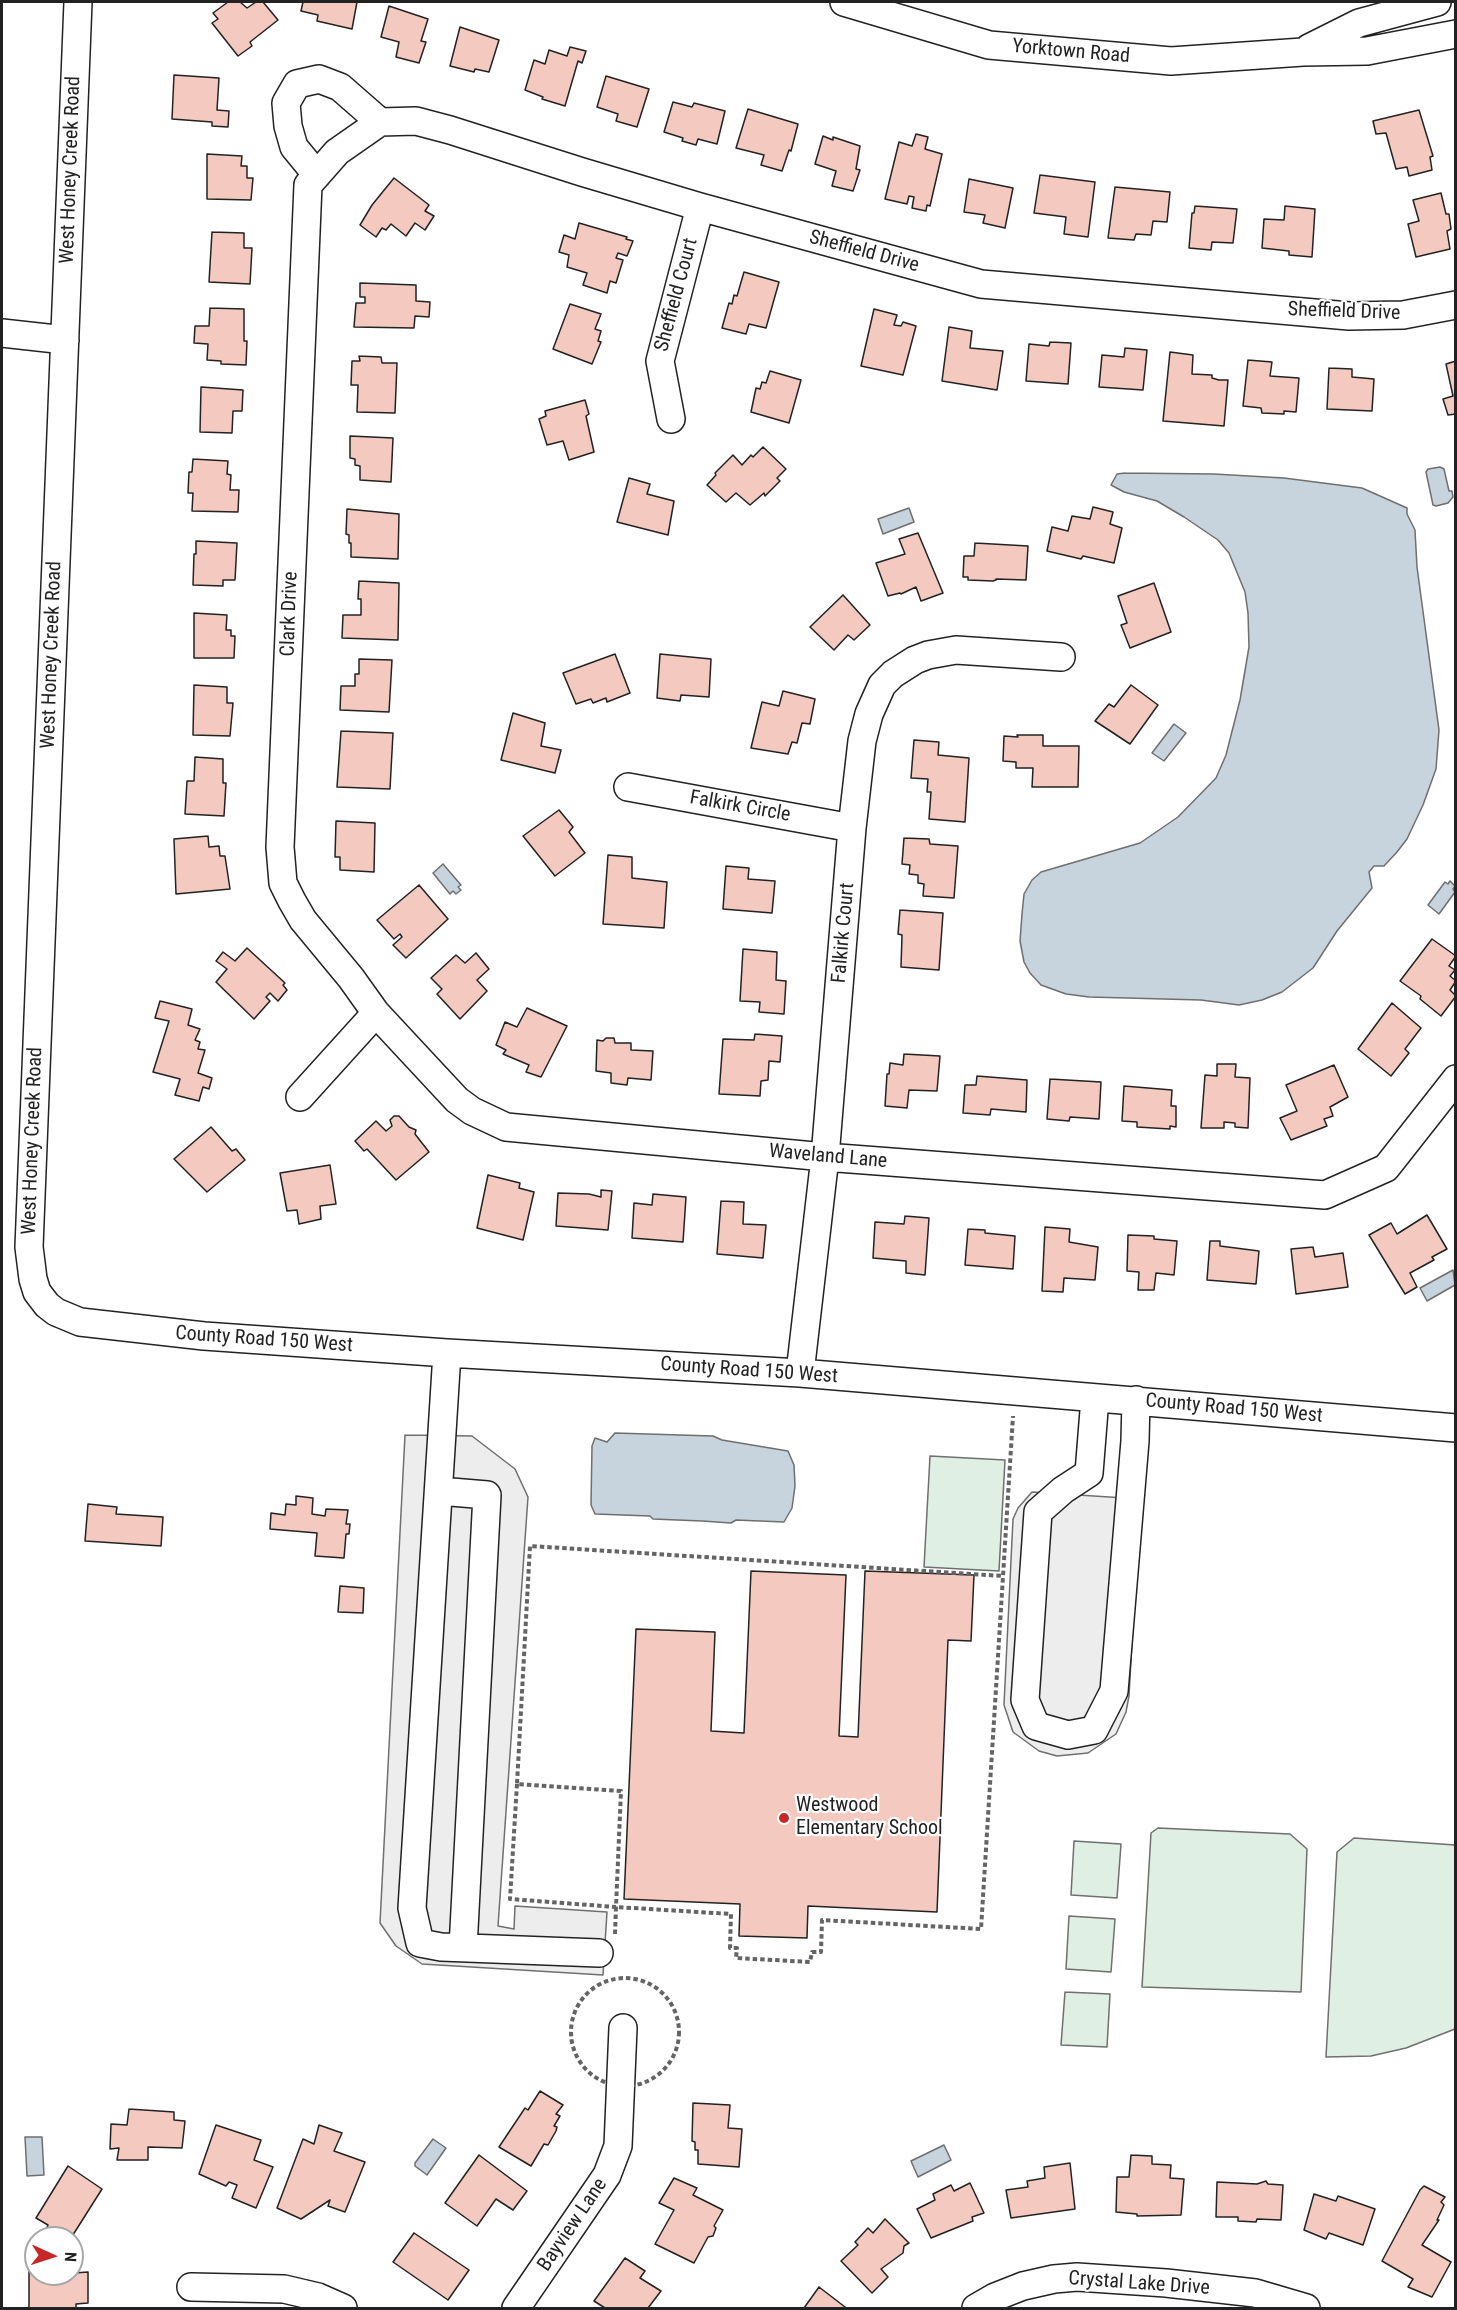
<!DOCTYPE html>
<html>
<head>
<meta charset="utf-8">
<style>
  body { margin:0 }
  #map { position:relative; width:1457px; height:2310px; overflow:hidden; background:#fff; font-family:"Roboto Condensed",sans-serif }
  canvas { display:block }
  .frame { position:absolute; inset:0; border:3px solid #222; pointer-events:none }
  .north { position:absolute; left:24px; top:2226px; width:60px; height:60px; box-sizing:border-box; background:#fff; border:2px solid #a7a7a7; border-radius:50%; rotate:93deg; font-size:16px; font-weight:700; line-height:24px; text-align:center; color:#222 }
  .north::after { content:''; display:block; margin:auto; width:21px; height:27px; background:#c62828; clip-path:polygon(50% 0,100% 100%,50% 72%,0 100%) }
</style>
</head>
<body>
<div id="map">
<canvas width="1457" height="2310"></canvas>
<div class="frame"></div>
<div class="north">N</div>
</div>
<script>
const c = document.querySelector('canvas').getContext('2d');
c.lineJoin = 'round';
function fillPath(path, color) {
  c.fillStyle = color;
  c.fill(path, 'evenodd');
}
function poly(rows) {
  const path = new Path2D();
  for (const r of rows) {
    if (r.length === 3) {
      path.moveTo(r[0] + r[2], r[1]);
      path.arc(r[0], r[1], r[2], 0, 2 * Math.PI);
      continue;
    }
    path.moveTo(r[0], r[1]);
    for (let i = 2; i < r.length; i += 2) path.lineTo(r[i], r[i + 1]);
  }
  return path;
}
function strokePath(path, color, width, dash) {
  c.strokeStyle = color;
  c.lineWidth = width;
  c.lineCap = dash ? 'butt' : 'round';
  c.setLineDash(dash || []);
  c.stroke(path);
}
function drawText(font, color, halo, rows, align = 'center') {
  c.font = font + ' "Roboto Condensed",sans-serif';
  c.lineWidth = 4.5;
  c.setLineDash([]);
  c.textBaseline = 'middle';
  c.strokeStyle = halo;
  c.fillStyle = color;
  for (const [text, x, y, turn = 0] of rows) {
    c.save();
    c.translate(x, y);
    c.rotate((+turn || 0) * Math.PI / 180);
    c.textAlign = isNaN(turn) ? turn : align;
    if (halo) c.strokeText(text, 0, 0);
    c.fillText(text, 0, 0);
    c.restore();
  }
}
const green = poly([
  [930,1456,1005,1460,999,1571,924,1567,930,1456],
  [1158,1828,1290,1834,1307,1849,1301,1992,1142,1987,1151,1833,1158,1828],
  [1354,1838,1455,1845,1455,2029,1406,2048,1371,2056,1326,2057,1337,1852,1354,1838],
  [1074,1841,1121,1844,1117,1898,1071,1895,1074,1841],
  [1069,1916,1115,1919,1111,1972,1066,1969,1069,1916],
  [1065,1992,1110,1994,1107,2047,1061,2045,1065,1992]
]);
const parking = poly([
  [405,1435,472,1436,515,1469,528,1497,498,1926,514,1929,515,1906,607,1912,603,1975,422,1964,396,1946,380,1923,405,1435],
  [1032,1492,1140,1499,1129,1696,1126,1712,1116,1734,1088,1753,1057,1756,1039,1751,1013,1732,1004,1705,1013,1519,1018,1508,1032,1492]
]);
const water = poly([
  [1440,467,1444,469,1449,491,1452,491,1453,497,1448,503,1436,506,1433,505,1426,472,1428,469,1440,467],
  [1125,473,1214,474,1284,478,1362,488,1407,508,1407,514,1415,530,1417,567,1439,730,1436,769,1423,805,1407,839,1397,852,1384,866,1374,866,1369,872,1372,888,1337,931,1313,968,1282,992,1262,1000,1239,1005,1201,1000,1089,997,1066,994,1041,985,1030,973,1024,962,1020,941,1022,914,1024,894,1032,880,1041,872,1140,843,1178,817,1216,778,1226,755,1240,700,1249,647,1248,613,1245,592,1229,553,1218,540,1184,517,1157,501,1124,492,1111,485,1117,474,1125,473],
  [909,508,914,522,883,534,878,519,909,508],
  [1174,724,1186,733,1164,761,1152,753,1174,724],
  [443,864,461,885,458,887,461,890,456,894,453,891,450,894,433,873,443,864],
  [1450,881,1455,886,1453,889,1455,892,1439,914,1428,905,1445,882,1448,884,1450,881],
  [1453,1270,1455,1285,1427,1301,1420,1288,1453,1270],
  [615,1433,713,1436,722,1440,788,1451,794,1465,795,1486,792,1508,784,1522,736,1520,731,1523,702,1521,653,1519,650,1516,595,1514,591,1505,592,1446,595,1438,607,1442,615,1433],
  [25,2137,42,2137,44,2175,27,2176,25,2137],
  [433,2139,446,2148,427,2175,415,2166,415,2163,433,2139],
  [944,2145,951,2160,918,2177,911,2161,944,2145]
]);
const building = poly([
  [228,2,240,2,247,8,256,2,263,2,278,20,250,42,252,46,238,56,212,23,218,19,213,13,228,2],
  [303,2,357,2,352,29,317,21,318,15,301,11,303,2],
  [389,6,428,19,421,41,426,42,419,63,396,57,399,42,381,37,389,6],
  [460,27,499,40,489,72,475,69,474,72,450,66,460,27],
  [570,47,586,51,582,63,578,61,565,106,542,99,543,97,525,90,534,60,545,64,549,50,567,56,570,47],
  [174,75,219,78,217,110,229,111,228,127,212,126,212,122,172,119,174,75],
  [606,76,649,89,637,127,616,121,618,114,597,107,606,76],
  [673,102,692,107,694,103,725,111,717,144,698,139,696,145,682,141,683,138,664,132,673,102],
  [748,109,798,124,791,151,789,150,782,171,761,165,764,155,736,148,748,109],
  [1419,110,1433,156,1430,157,1432,170,1409,176,1407,167,1396,169,1386,133,1376,134,1373,121,1419,110],
  [916,134,928,137,925,149,942,154,930,206,927,205,926,211,912,208,914,197,909,196,907,204,885,199,899,142,912,146,916,134],
  [823,136,833,140,833,137,860,146,856,169,860,170,853,191,832,186,836,171,815,164,823,136],
  [207,154,242,156,241,166,247,166,247,178,253,178,251,200,207,199,207,154],
  [1040,175,1095,182,1088,237,1064,234,1066,217,1034,213,1040,175],
  [394,178,429,205,425,211,434,216,425,230,415,223,406,236,391,224,386,230,382,228,376,237,360,225,372,205,394,178],
  [969,179,1013,188,1005,228,983,223,985,215,964,212,969,179],
  [1115,187,1170,192,1167,222,1153,221,1151,235,1136,234,1134,240,1108,238,1115,187],
  [1441,193,1446,214,1449,214,1451,229,1447,231,1450,249,1416,257,1408,224,1419,221,1413,200,1441,193],
  [1195,206,1237,209,1233,243,1212,242,1211,250,1189,248,1192,213,1194,213,1195,206],
  [1285,206,1315,209,1312,257,1289,255,1289,251,1262,248,1264,219,1284,220,1285,206],
  [579,223,627,237,626,239,633,241,627,256,618,253,616,258,623,260,616,283,610,281,607,293,583,285,587,273,567,267,569,255,559,252,564,235,575,239,579,223],
  [212,232,244,233,244,248,252,248,250,284,209,282,212,232],
  [744,272,779,282,766,328,749,324,746,334,722,328,729,303,732,304,734,295,737,296,744,272],
  [360,283,416,285,416,301,430,302,429,317,415,316,414,328,354,327,356,303,365,303,365,297,360,297,360,283],
  [570,304,601,314,595,329,601,331,598,341,601,342,592,364,553,349,570,304],
  [210,308,244,309,244,341,247,341,246,365,221,364,221,361,207,360,208,344,194,343,195,326,209,326,210,308],
  [874,309,897,315,894,325,901,326,903,322,916,326,903,375,861,366,874,309],
  [949,327,972,331,970,348,1003,351,997,390,942,381,949,327],
  [1050,342,1071,343,1068,384,1026,381,1029,344,1049,346,1050,342],
  [1125,348,1147,350,1143,390,1099,387,1102,355,1124,357,1125,348],
  [1170,352,1193,355,1192,374,1212,375,1212,378,1219,380,1228,380,1224,426,1163,421,1170,352],
  [359,356,381,357,382,363,397,363,395,413,357,412,358,385,351,385,352,361,360,361,359,356],
  [1248,360,1272,362,1270,376,1299,378,1296,412,1284,411,1284,414,1262,413,1261,408,1243,406,1248,360],
  [1456,361,1456,414,1448,415,1443,399,1453,396,1446,364,1456,361],
  [1329,368,1352,369,1352,377,1374,379,1372,411,1327,409,1329,368],
  [770,371,801,380,789,423,751,412,756,388,760,389,762,382,766,383,770,371],
  [201,387,243,390,242,411,233,411,232,433,200,432,201,387],
  [585,400,589,414,586,416,594,452,569,460,563,441,547,445,539,419,546,416,545,411,585,400],
  [350,436,393,438,391,482,360,480,360,466,355,465,355,459,350,458,350,436],
  [763,447,786,469,777,478,780,481,765,496,764,493,750,505,736,493,726,502,707,485,716,475,715,473,733,455,742,465,751,455,753,457,763,447],
  [193,459,228,461,227,474,231,475,230,490,239,490,238,512,192,511,193,493,188,493,189,472,192,472,193,459],
  [629,478,650,484,647,494,674,501,668,535,617,522,629,478],
  [1093,507,1113,512,1110,524,1122,528,1114,563,1083,556,1081,559,1047,551,1052,527,1068,531,1072,516,1090,519,1093,507],
  [347,509,399,514,398,559,351,557,351,543,349,543,349,535,346,534,347,509],
  [918,533,943,593,921,601,916,587,901,594,900,593,888,596,876,563,905,554,899,539,918,533],
  [196,541,237,543,235,580,223,580,223,586,193,585,194,554,196,554,196,541],
  [975,543,1028,546,1026,580,996,579,996,580,993,581,968,580,968,577,963,577,964,556,974,556,975,543],
  [359,581,399,583,398,640,342,638,343,615,361,615,361,599,358,599,359,581],
  [1154,583,1171,632,1130,648,1121,625,1127,623,1118,596,1154,583],
  [843,595,870,625,854,640,848,635,834,650,810,627,843,595],
  [194,613,227,615,226,630,231,630,231,636,235,636,234,658,194,658,194,613],
  [615,654,630,693,607,702,606,698,593,703,591,699,576,704,563,673,615,654],
  [660,654,711,659,709,697,681,695,680,701,657,698,660,654],
  [359,659,392,660,389,712,340,710,341,686,355,686,355,674,359,674,359,659],
  [194,685,227,687,227,703,233,703,230,736,193,735,194,685],
  [1131,685,1158,705,1130,744,1095,721,1109,704,1114,707,1131,685],
  [783,691,815,699,810,724,802,723,797,743,792,742,788,754,751,748,762,702,779,706,783,691],
  [513,713,545,723,541,746,561,750,555,773,501,760,513,713],
  [341,731,393,733,390,789,337,787,341,731],
  [1017,735,1043,735,1043,746,1079,746,1078,787,1032,787,1033,768,1016,768,1016,762,1003,761,1004,736,1018,737,1017,735],
  [914,740,939,742,938,755,969,758,965,822,929,819,931,792,927,792,928,779,911,778,914,740],
  [195,757,223,759,223,783,226,783,224,816,185,814,187,781,194,781,195,757],
  [559,810,573,827,569,832,585,853,555,876,523,836,559,810],
  [336,821,375,823,374,872,340,870,340,857,335,857,336,821],
  [208,836,209,847,219,846,220,856,225,856,230,889,176,894,174,839,208,836],
  [904,838,929,839,930,844,958,846,954,898,923,896,924,884,918,883,918,875,909,874,910,865,902,864,904,838],
  [608,855,632,857,632,878,667,882,664,928,603,924,608,855],
  [726,866,749,868,748,879,775,881,772,913,723,909,726,866],
  [419,885,448,919,406,958,393,945,402,937,400,934,394,939,377,920,419,885],
  [900,910,943,913,939,970,901,967,902,935,898,934,900,910],
  [1432,939,1456,956,1449,966,1455,970,1450,976,1456,981,1450,990,1456,996,1441,1016,1420,999,1421,996,1400,981,1432,939],
  [247,948,285,983,283,985,287,990,278,1001,270,993,266,997,270,1001,254,1019,216,982,227,969,216,961,223,952,235,961,247,948],
  [743,949,777,952,776,980,786,981,784,1014,759,1012,760,1002,740,1001,743,949],
  [476,953,489,969,477,980,487,991,460,1019,437,994,442,989,431,978,456,955,465,963,476,953],
  [160,1001,192,1009,188,1025,200,1029,195,1040,200,1042,198,1049,205,1050,198,1073,212,1078,209,1089,203,1087,199,1101,175,1095,180,1079,153,1072,169,1021,155,1018,160,1001],
  [1392,1003,1421,1028,1405,1049,1409,1053,1391,1076,1358,1049,1392,1003],
  [527,1008,567,1026,541,1077,526,1072,529,1065,503,1054,506,1050,496,1045,505,1022,517,1027,527,1008],
  [755,1034,782,1036,780,1062,769,1061,768,1080,761,1081,760,1096,719,1094,723,1039,754,1040,755,1034],
  [606,1038,614,1038,615,1043,631,1043,631,1050,653,1051,651,1080,628,1078,627,1085,611,1083,611,1073,596,1071,597,1040,603,1041,606,1038],
  [904,1054,940,1056,937,1091,909,1090,907,1108,885,1106,887,1074,889,1074,890,1063,903,1065,904,1054],
  [1217,1064,1236,1064,1235,1077,1250,1078,1248,1128,1235,1127,1235,1123,1224,1122,1224,1128,1201,1128,1205,1075,1217,1076,1217,1064],
  [1334,1065,1348,1097,1330,1107,1333,1116,1324,1119,1327,1126,1291,1140,1280,1118,1297,1111,1286,1085,1334,1065],
  [977,1076,1027,1080,1026,1112,991,1109,990,1115,963,1113,965,1085,976,1085,977,1076],
  [1050,1079,1101,1082,1099,1119,1070,1117,1069,1121,1047,1119,1050,1079],
  [1124,1086,1172,1090,1171,1106,1176,1106,1176,1127,1170,1126,1170,1129,1137,1127,1137,1122,1122,1121,1124,1086],
  [394,1116,399,1116,409,1127,416,1130,415,1134,429,1152,396,1180,367,1149,364,1151,355,1141,376,1121,386,1131,392,1126,390,1120,394,1116],
  [211,1127,232,1151,236,1149,245,1160,207,1192,174,1159,211,1127],
  [330,1165,336,1204,320,1206,321,1219,299,1224,297,1210,287,1211,280,1173,330,1165],
  [488,1175,520,1183,519,1188,534,1192,523,1240,477,1228,488,1175],
  [601,1190,612,1191,608,1230,556,1226,558,1193,589,1194,601,1197,601,1190],
  [653,1194,686,1197,683,1242,632,1238,634,1203,652,1205,653,1194],
  [721,1201,744,1202,743,1224,766,1225,763,1258,717,1254,721,1201],
  [1427,1215,1447,1249,1432,1257,1434,1260,1410,1273,1417,1287,1405,1294,1369,1235,1391,1223,1397,1234,1427,1215],
  [905,1216,929,1218,925,1275,906,1273,906,1261,873,1258,875,1222,904,1224,905,1216],
  [1045,1227,1070,1229,1069,1242,1098,1247,1095,1280,1064,1278,1063,1292,1042,1291,1045,1227],
  [968,1229,985,1230,985,1233,1015,1236,1013,1269,965,1265,968,1229],
  [1128,1235,1154,1236,1154,1239,1177,1241,1174,1275,1156,1273,1154,1290,1138,1290,1139,1272,1127,1271,1128,1235],
  [1210,1241,1220,1241,1220,1246,1259,1251,1256,1284,1207,1280,1210,1241],
  [1313,1247,1315,1257,1343,1253,1348,1287,1296,1294,1291,1249,1313,1247],
  [296,1496,313,1498,312,1514,325,1516,326,1509,348,1510,346,1524,350,1524,349,1534,346,1534,344,1558,315,1556,317,1533,270,1529,271,1513,285,1515,286,1504,296,1505,296,1496],
  [88,1504,117,1507,116,1514,163,1517,161,1546,85,1541,88,1504],
  [751,1571,846,1575,839,1736,858,1737,865,1571,974,1575,971,1641,948,1640,937,1912,808,1906,807,1938,739,1936,740,1904,624,1899,636,1629,715,1632,711,1731,744,1733,751,1571],
  [340,1586,364,1588,363,1613,338,1612,340,1586],
  [540,2091,563,2105,556,2114,560,2116,554,2126,557,2127,556,2131,548,2145,544,2144,531,2166,499,2147,525,2108,528,2110,540,2091],
  [693,2103,730,2105,728,2128,742,2129,739,2167,698,2164,698,2150,695,2150,695,2142,692,2141,693,2103],
  [129,2109,174,2112,174,2120,185,2121,182,2148,148,2147,148,2160,117,2160,119,2148,110,2149,111,2124,127,2125,129,2109],
  [216,2125,261,2140,254,2160,273,2167,256,2208,232,2198,237,2185,229,2182,226,2186,199,2174,216,2125],
  [319,2125,342,2133,334,2151,365,2162,345,2212,328,2206,330,2200,301,2219,277,2208,303,2139,314,2144,319,2125],
  [479,2155,527,2191,513,2210,496,2199,477,2226,445,2203,479,2155],
  [1131,2155,1152,2156,1152,2164,1171,2165,1170,2178,1184,2179,1181,2215,1137,2216,1137,2214,1116,2212,1117,2177,1129,2177,1131,2155],
  [1070,2163,1075,2209,1011,2218,1006,2190,1028,2187,1027,2181,1045,2178,1044,2167,1070,2163],
  [68,2166,102,2189,71,2238,50,2238,44,2235,48,2225,36,2218,68,2166],
  [674,2178,697,2188,693,2195,723,2210,714,2226,716,2228,713,2236,708,2237,694,2263,655,2244,674,2210,659,2203,674,2178],
  [1266,2181,1268,2184,1283,2185,1281,2220,1257,2219,1256,2222,1238,2221,1238,2217,1216,2217,1217,2182,1257,2184,1266,2181],
  [970,2183,984,2213,972,2217,973,2221,931,2238,917,2209,935,2200,933,2194,951,2185,954,2191,970,2183],
  [1424,2186,1445,2197,1441,2202,1444,2205,1437,2220,1439,2220,1422,2245,1451,2262,1432,2297,1408,2287,1413,2279,1382,2261,1420,2190,1424,2186],
  [1314,2194,1336,2201,1338,2196,1375,2209,1363,2245,1329,2233,1326,2239,1304,2230,1314,2194],
  [885,2219,909,2243,904,2246,903,2253,881,2269,888,2277,872,2293,841,2261,858,2245,855,2242,868,2228,873,2233,885,2219],
  [414,2233,469,2270,448,2300,393,2262,414,2233],
  [625,2258,645,2271,640,2278,661,2291,648,2308,605,2308,594,2301,625,2258],
  [29,2267,36,2268,36,2274,72,2274,72,2270,74,2273,88,2272,88,2303,76,2304,76,2308,29,2308,29,2267],
  [819,2287,845,2307,843,2308,804,2308,819,2287]
]);
const path = poly([
  [517,1784,510,1899,616,1907,621,1791,517,1784,530,1546,1003,1576],
  [615,1934,616,1907,731,1914,730,1948,737,1948,736,1958,810,1962,812,1952,821,1952,822,1920,981,1929,1013,1416],
  [625,2032,54]
]);
const minor = poly([
  [78,2,29,1247,33,1279,37,1292,47,1305,56,1312,80,1322,204,1336,447,1353,800,1373,1456,1428],
  [844,2,989,45,1171,61,1303,52,1367,51,1456,34],
  [1309,48,1359,23,1437,2],
  [317,175,294,147,288,126,286,103,297,84,319,79,340,87,380,122],
  [1456,305,1403,315,1349,316,981,284,700,207,582,172,450,130,416,121,380,122,337,152,308,185,280,847,283,883,292,901,303,920,351,978,376,1013,457,1100,472,1111,506,1127,825,1157,1325,1195,1386,1168,1456,1079],
  [2,333,65,340],
  [671,419,660,361,700,207],
  [628,787,852,828],
  [300,1097,376,1013],
  [447,1353,412,1908,420,1943,441,1947,599,1953],
  [800,1373,825,1157,852,828,862,741,869,714,882,685,893,674,915,660,928,655,956,650,1061,657],
  [1095,1398,1089,1473,1063,1490,1038,1512,1025,1700,1036,1726,1068,1735,1094,1730,1114,1691,1135,1441,1136,1400],
  [439,1491,487,1495,463,1948],
  [191,2287,284,2289,318,2297,343,2308],
  [516,2308,607,2175,618,2146,623,2028],
  [976,2308,995,2297,1023,2286,1054,2279,1077,2277,1166,2283,1255,2293,1306,2308]
]);
const markers = [
  [784,1818,6,"#c62828"]
];
const streetNames = [
  ["Yorktown Road",1071,52,5],
  ["West Honey Creek Road",71,170,-88],
  ["Sheffield Drive",864,252,15],
  ["Sheffield Court",677,295,-75],
  ["Sheffield Drive",1344,312,2],
  ["Clark Drive",290,614,-88],
  ["West Honey Creek Road",52,655,-88],
  ["Falkirk Circle",740,807,10],
  ["Falkirk Court",844,933,-85],
  ["West Honey Creek Road",33,1141,-88],
  ["Waveland Lane",828,1157,5],
  ["County Road 150 West",264,1340,4],
  ["County Road 150 West",749,1371,4],
  ["County Road 150 West",1234,1409,5],
  ["Bayview Lane",573,2225,-56],
  ["Crystal Lake Drive",1139,2284,4]
];
const poiNames = [
  ["Westwood",796,1806],
  ["Elementary School",796,1829]
];
fillPath(green, '#e0efe3');
strokePath(green, '#6f6f6f', 1.5);
fillPath(parking, '#ededed');
strokePath(parking, '#6f6f6f', 1.5);
fillPath(water, '#c7d3dd');
strokePath(water, '#6f6f6f', 1.5);
fillPath(building, '#f3c9c0');
strokePath(building, '#222', 1.5);
strokePath(minor, '#222', 30);
strokePath(path, '#646464', 4, [4.5, 3]);
strokePath(minor, '#fff', 27);
for (const [x, y, r, color] of markers) {
  const dot = new Path2D();
  dot.arc(x, y, r, 0, 2 * Math.PI);
  c.fillStyle = color;
  c.fill(dot);
  strokePath(dot, '#fff', 2);
}
drawText('20px', '#222', '#fff', streetNames);
drawText('20px', '#222', '#fff', poiNames, 'left');
</script>
</body>
</html>
